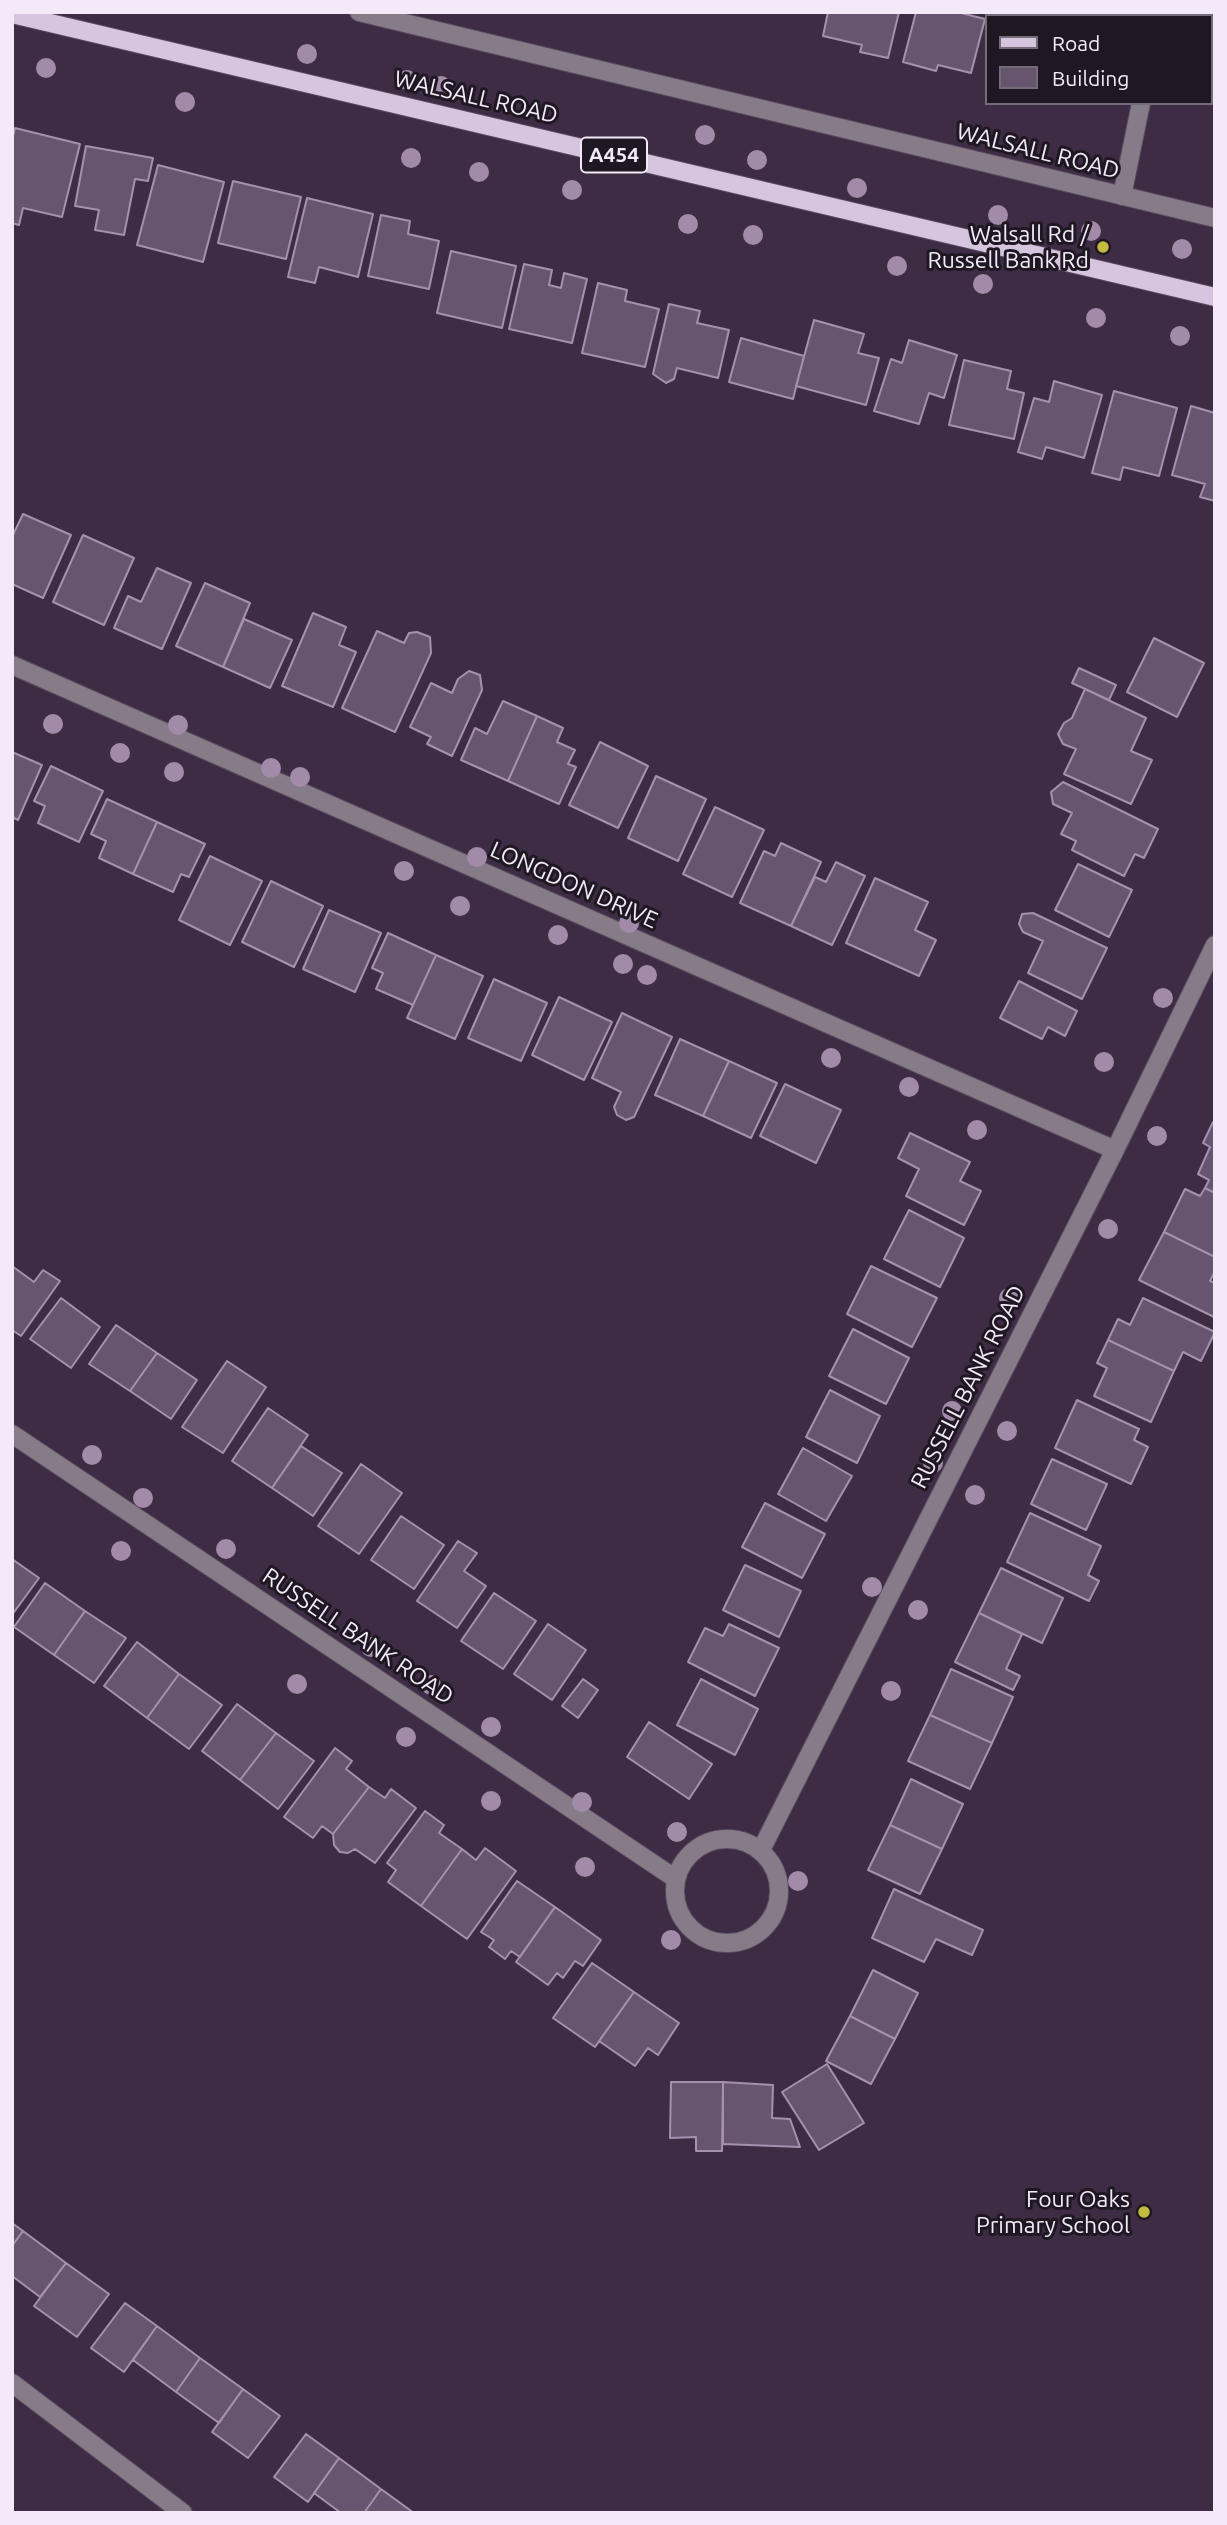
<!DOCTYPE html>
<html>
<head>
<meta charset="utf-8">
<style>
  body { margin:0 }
  #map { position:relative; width:1227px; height:2525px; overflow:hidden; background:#3d2c43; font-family:Ubuntu,sans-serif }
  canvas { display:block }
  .frame { position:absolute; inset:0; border:14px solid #f4e9f8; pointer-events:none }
  .legend { position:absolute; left:985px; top:14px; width:228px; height:91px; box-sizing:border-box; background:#1f1822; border:2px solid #746c78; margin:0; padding:9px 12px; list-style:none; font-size:21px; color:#f4e9f8 }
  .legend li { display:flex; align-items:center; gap:14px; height:35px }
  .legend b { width:35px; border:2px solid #746c78 }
</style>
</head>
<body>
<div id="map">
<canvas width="1227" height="2525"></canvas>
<div class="frame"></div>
<ul class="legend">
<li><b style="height:9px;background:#d6c5de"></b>Road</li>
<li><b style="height:19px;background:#67556f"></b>Building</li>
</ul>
</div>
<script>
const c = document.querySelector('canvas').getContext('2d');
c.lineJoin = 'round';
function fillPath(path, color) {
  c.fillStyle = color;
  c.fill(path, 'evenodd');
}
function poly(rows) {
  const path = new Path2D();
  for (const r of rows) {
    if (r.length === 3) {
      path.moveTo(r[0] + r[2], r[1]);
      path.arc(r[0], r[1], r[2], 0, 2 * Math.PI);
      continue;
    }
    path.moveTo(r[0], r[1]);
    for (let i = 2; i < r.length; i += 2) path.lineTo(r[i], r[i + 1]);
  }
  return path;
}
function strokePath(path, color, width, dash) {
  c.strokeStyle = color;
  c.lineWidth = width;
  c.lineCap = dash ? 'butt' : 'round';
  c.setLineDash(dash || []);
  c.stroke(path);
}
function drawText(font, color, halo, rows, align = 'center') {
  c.font = font + ' Ubuntu,sans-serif';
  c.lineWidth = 6;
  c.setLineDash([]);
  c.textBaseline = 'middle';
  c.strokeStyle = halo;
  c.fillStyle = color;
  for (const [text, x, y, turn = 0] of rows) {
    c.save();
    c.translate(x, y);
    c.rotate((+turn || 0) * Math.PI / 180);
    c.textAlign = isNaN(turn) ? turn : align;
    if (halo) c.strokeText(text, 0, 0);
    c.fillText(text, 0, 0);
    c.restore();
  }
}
const building = poly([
  [828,12,899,12,888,58,860,52,862,45,823,36,828,12],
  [916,12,957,12,985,19,971,73,938,65,936,71,903,62,916,12],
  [1000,12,1044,12,1060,15,999,16,1000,12],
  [1173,12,1182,12,1199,16,1172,16,1173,12],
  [1211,49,1215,50,1215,94,1211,93,1211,49],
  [15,128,80,144,62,217,23,208,19,225,12,223,12,140,15,128],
  [86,146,153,158,148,181,135,179,124,235,95,230,99,210,75,206,86,146],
  [158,165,224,182,203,262,137,245,158,165],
  [233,181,301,197,286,259,218,243,233,181],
  [307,198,373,214,358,277,319,267,315,283,288,277,307,198],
  [381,215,410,221,408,234,439,241,429,289,368,276,381,215],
  [451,251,516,266,502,328,437,313,451,251],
  [524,264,552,270,549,285,561,288,564,273,587,279,572,343,509,329,524,264],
  [598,283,627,290,625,301,659,309,645,367,582,353,598,283],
  [669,304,700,311,697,323,729,330,718,378,677,368,674,379,666,383,653,374,669,304],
  [814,320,864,334,858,353,879,358,866,405,796,386,814,320],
  [741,338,804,356,793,399,729,382,741,338],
  [909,340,957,355,944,398,929,393,919,424,874,411,891,359,902,363,909,340],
  [964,360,1011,371,1007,389,1024,393,1014,439,949,425,964,360],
  [1054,381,1102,395,1084,458,1046,447,1042,459,1018,452,1034,398,1049,402,1054,381],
  [1114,391,1177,408,1159,476,1123,467,1120,480,1092,473,1114,391],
  [1191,406,1215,413,1215,501,1200,497,1205,484,1172,475,1191,406],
  [23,514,71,535,43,598,12,584,12,537,23,514],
  [83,535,134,558,104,625,53,602,83,535],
  [157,568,191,583,162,649,114,628,128,596,141,602,157,568],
  [205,583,250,603,223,667,176,646,205,583],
  [313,613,346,627,339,645,356,652,333,707,282,686,313,613],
  [244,619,292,640,270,688,223,667,244,619],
  [377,631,404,643,409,633,417,632,430,637,431,653,395,732,342,708,377,631],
  [1154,638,1204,663,1177,717,1127,692,1154,638],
  [1079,668,1116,685,1109,700,1072,683,1079,668],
  [469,671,480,675,482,690,452,756,427,744,431,737,410,727,431,683,452,693,458,679,469,671],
  [1085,689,1146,718,1131,751,1152,760,1131,804,1064,774,1076,749,1063,744,1058,734,1064,723,1072,718,1085,689],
  [503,701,537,716,508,781,461,760,475,728,487,734,503,701],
  [537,716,563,728,557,742,575,750,568,764,576,767,559,804,508,781,537,716],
  [600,742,648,766,618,828,569,805,600,742],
  [12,752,42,765,18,820,12,817,12,752],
  [51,766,103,791,79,842,38,823,45,806,34,801,51,766],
  [656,776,706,799,678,861,628,838,656,776],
  [1063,782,1158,829,1144,858,1135,854,1124,876,1072,850,1076,841,1061,834,1072,813,1053,804,1051,792,1063,782],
  [107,799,157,822,133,874,99,858,106,841,91,834,107,799],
  [715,807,764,830,732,897,683,874,715,807],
  [157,822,205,844,189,877,181,874,173,892,133,874,157,822],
  [781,843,821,862,791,926,740,903,764,851,775,856,781,843],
  [210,856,262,881,230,945,179,920,210,856],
  [836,862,865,876,832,945,791,926,815,877,826,882,836,862],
  [1078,864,1132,890,1109,937,1055,910,1078,864],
  [875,878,928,902,915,930,936,940,919,976,846,943,875,878],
  [271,881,323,906,294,967,242,942,271,881],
  [329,910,381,933,355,992,303,969,329,910],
  [1033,913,1107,948,1082,999,1028,973,1043,941,1023,932,1019,924,1022,914,1033,913],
  [388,933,436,955,413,1005,376,989,383,973,372,968,388,933],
  [436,955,483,976,455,1039,407,1018,436,955],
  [494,979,547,1003,521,1061,468,1038,494,979],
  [1019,981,1077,1011,1065,1036,1048,1027,1042,1039,1000,1018,1019,981],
  [559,997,612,1022,584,1080,532,1055,559,997],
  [622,1013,672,1037,634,1117,626,1120,617,1115,614,1107,621,1092,592,1078,622,1013],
  [680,1039,729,1061,703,1116,655,1095,680,1039],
  [729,1061,777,1083,751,1138,703,1116,729,1061],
  [785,1084,841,1110,816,1163,760,1136,785,1084],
  [1213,1122,1215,1123,1215,1193,1205,1188,1209,1180,1198,1174,1210,1147,1203,1143,1213,1122],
  [910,1133,970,1162,960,1181,981,1191,964,1225,906,1196,919,1169,898,1158,910,1133],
  [1205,1188,1215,1193,1215,1257,1164,1232,1185,1189,1200,1196,1205,1188],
  [909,1210,964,1238,940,1287,884,1259,909,1210],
  [1164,1232,1215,1257,1215,1271,1210,1281,1215,1283,1214,1317,1139,1280,1164,1232],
  [12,1266,34,1282,43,1270,60,1281,21,1336,12,1330,12,1266],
  [871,1266,937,1298,912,1347,847,1314,871,1266],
  [61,1298,100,1327,71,1368,30,1339,61,1298],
  [1143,1298,1215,1332,1201,1361,1183,1352,1174,1371,1108,1340,1118,1319,1130,1325,1143,1298],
  [116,1325,157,1353,130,1391,89,1364,116,1325],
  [853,1329,909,1358,886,1404,829,1376,853,1329],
  [1108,1340,1174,1371,1151,1422,1094,1396,1107,1368,1097,1363,1108,1340],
  [157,1353,197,1380,171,1419,130,1391,157,1353],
  [227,1361,266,1387,223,1453,182,1427,227,1361],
  [830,1390,880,1416,857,1463,806,1437,830,1390],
  [1077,1400,1139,1429,1134,1440,1148,1447,1131,1484,1055,1448,1077,1400],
  [268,1408,308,1435,272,1488,232,1461,268,1408],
  [301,1446,342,1473,313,1516,272,1488,301,1446],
  [803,1448,852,1476,826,1521,778,1494,803,1448],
  [1052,1459,1107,1484,1086,1530,1031,1504,1052,1459],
  [361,1464,402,1493,359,1554,318,1526,361,1464],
  [765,1503,825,1534,802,1578,742,1547,765,1503],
  [1030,1513,1101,1546,1088,1575,1099,1581,1089,1601,1007,1562,1030,1513],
  [401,1516,444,1545,414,1589,371,1560,401,1516],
  [458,1541,477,1553,464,1571,486,1586,457,1628,417,1601,458,1541],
  [12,1559,39,1578,12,1615,12,1559],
  [745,1565,801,1591,779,1637,723,1610,745,1565],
  [1001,1568,1063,1598,1042,1643,979,1613,1001,1568],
  [45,1583,85,1611,54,1655,14,1627,45,1583],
  [494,1593,536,1621,503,1669,461,1641,494,1593],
  [85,1611,126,1638,94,1683,54,1655,85,1611],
  [979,1613,1022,1634,1006,1669,1020,1676,1013,1690,955,1662,979,1613],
  [548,1624,586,1650,552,1700,514,1674,548,1624],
  [729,1624,779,1648,755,1696,688,1662,705,1628,723,1636,729,1624],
  [137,1642,179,1674,147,1718,104,1686,137,1642],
  [951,1669,1013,1697,992,1743,930,1715,951,1669],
  [179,1674,222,1705,189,1749,147,1718,179,1674],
  [583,1679,598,1690,578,1718,562,1706,583,1679],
  [701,1679,758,1709,735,1755,677,1725,701,1679],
  [237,1704,276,1733,240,1780,202,1751,237,1704],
  [930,1715,992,1743,970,1789,908,1761,930,1715],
  [649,1722,712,1764,689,1799,627,1757,649,1722],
  [276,1733,314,1761,278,1809,240,1780,276,1733],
  [335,1748,352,1761,346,1769,369,1787,333,1834,322,1826,313,1838,284,1817,335,1748],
  [911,1779,963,1804,942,1849,890,1825,911,1779],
  [369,1787,385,1798,391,1789,416,1808,375,1863,355,1849,348,1853,340,1852,334,1845,333,1834,369,1787],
  [425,1811,444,1825,439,1833,462,1849,421,1906,388,1882,396,1870,387,1863,425,1811],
  [890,1825,942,1849,920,1894,868,1870,890,1825],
  [485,1848,516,1871,467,1939,421,1906,462,1849,476,1860,485,1848],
  [517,1881,555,1907,520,1957,511,1951,505,1959,489,1947,494,1940,481,1932,517,1881],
  [894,1889,983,1930,972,1955,936,1939,924,1962,872,1938,894,1889],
  [555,1907,601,1940,583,1966,575,1961,563,1978,557,1973,548,1985,516,1962,555,1907],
  [592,1963,634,1992,595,2047,553,2018,592,1963],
  [873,1970,918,1993,895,2039,850,2016,873,1970],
  [634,1992,679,2023,658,2055,648,2048,635,2066,599,2041,634,1992],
  [850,2016,895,2039,871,2084,826,2061,850,2016],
  [827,2064,864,2123,819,2150,782,2092,827,2064],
  [671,2082,723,2082,722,2151,696,2151,696,2137,670,2138,671,2082],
  [723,2082,773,2085,772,2118,790,2119,800,2147,723,2144,723,2082],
  [12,2223,23,2231,12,2246,12,2223],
  [23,2231,66,2263,40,2297,12,2276,12,2246,23,2231],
  [66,2263,109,2294,77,2337,34,2306,66,2263],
  [125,2303,157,2326,124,2372,91,2348,125,2303],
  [157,2326,200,2358,176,2392,133,2360,157,2326],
  [200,2358,243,2389,219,2423,176,2392,200,2358],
  [243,2389,280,2416,248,2458,212,2432,243,2389],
  [306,2434,339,2458,308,2502,274,2477,306,2434],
  [339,2458,381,2489,364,2513,341,2513,314,2493,339,2458],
  [381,2489,414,2513,364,2513,381,2489]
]);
const minor = poly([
  [359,12,1215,218],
  [1158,16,1159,12],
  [1122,196,1141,103],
  [12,665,1115,1150],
  [12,1434,676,1879],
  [727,1891,52],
  [761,1850,1115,1150,1215,945],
  [12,2383,183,2513]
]);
const major = poly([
  [12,14,1215,297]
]);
const trees = [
  [307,54],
  [46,68],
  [407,80],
  [441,86],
  [185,102],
  [705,135],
  [411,158],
  [757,160],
  [479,172],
  [857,188],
  [572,190],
  [998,215],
  [688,224],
  [1091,231],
  [753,235],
  [1182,249],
  [897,266],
  [983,284],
  [1096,318],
  [1180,336],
  [53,724],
  [178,725],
  [120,753],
  [271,768],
  [174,772],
  [300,777],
  [477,857],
  [404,871],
  [460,906],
  [629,923],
  [558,935],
  [623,964],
  [647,975],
  [1163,998],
  [831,1058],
  [1104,1062],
  [909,1087],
  [977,1130],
  [1157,1136],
  [1108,1229],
  [1009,1298],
  [952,1411],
  [1007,1431],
  [92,1455],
  [933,1463],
  [975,1495],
  [143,1498],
  [226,1549],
  [121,1551],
  [872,1587],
  [918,1610],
  [371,1647],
  [297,1684],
  [431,1685],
  [891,1691],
  [491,1727],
  [406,1737],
  [491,1801],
  [582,1802],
  [677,1832],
  [585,1867],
  [798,1881],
  [671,1940]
];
const markers = [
  [1103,247,7,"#c4bc3e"],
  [1144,2212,7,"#c4bc3e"]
];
const shields = [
  [614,155,66]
];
const shieldNames = [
  ["A454",614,155]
];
const streetNames = [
  ["WALSALL ROAD",476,97,13],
  ["WALSALL ROAD",1038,151,14],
  ["LONGDON DRIVE",574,885,24],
  ["RUSSELL BANK ROAD",968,1387,-63],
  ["RUSSELL BANK ROAD",358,1636,34]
];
const poiNames = [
  ["Walsall Rd /",1089,234],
  ["Russell Bank Rd",1089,260],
  ["Four Oaks",1130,2199],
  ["Primary School",1130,2225]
];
fillPath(building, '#67556f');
strokePath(building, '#a591ad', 2);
strokePath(minor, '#5a4a60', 20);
strokePath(major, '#5a4a60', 20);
strokePath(minor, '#857c88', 18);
strokePath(major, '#d6c5de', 18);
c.fillStyle = '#a18ba9';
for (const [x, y] of trees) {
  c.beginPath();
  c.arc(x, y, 10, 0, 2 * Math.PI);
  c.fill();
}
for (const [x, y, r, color] of markers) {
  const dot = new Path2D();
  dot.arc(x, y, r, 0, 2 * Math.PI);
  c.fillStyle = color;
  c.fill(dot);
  strokePath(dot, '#1f1822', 2.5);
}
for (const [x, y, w] of shields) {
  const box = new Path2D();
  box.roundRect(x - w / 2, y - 17.5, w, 35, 5);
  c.fillStyle = '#1f1822';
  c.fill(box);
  strokePath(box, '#f4e9f8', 2);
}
drawText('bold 21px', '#f4e9f8', null, shieldNames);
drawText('23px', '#f4e9f8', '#1f1822', streetNames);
drawText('23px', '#f4e9f8', '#1f1822', poiNames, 'right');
</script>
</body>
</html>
